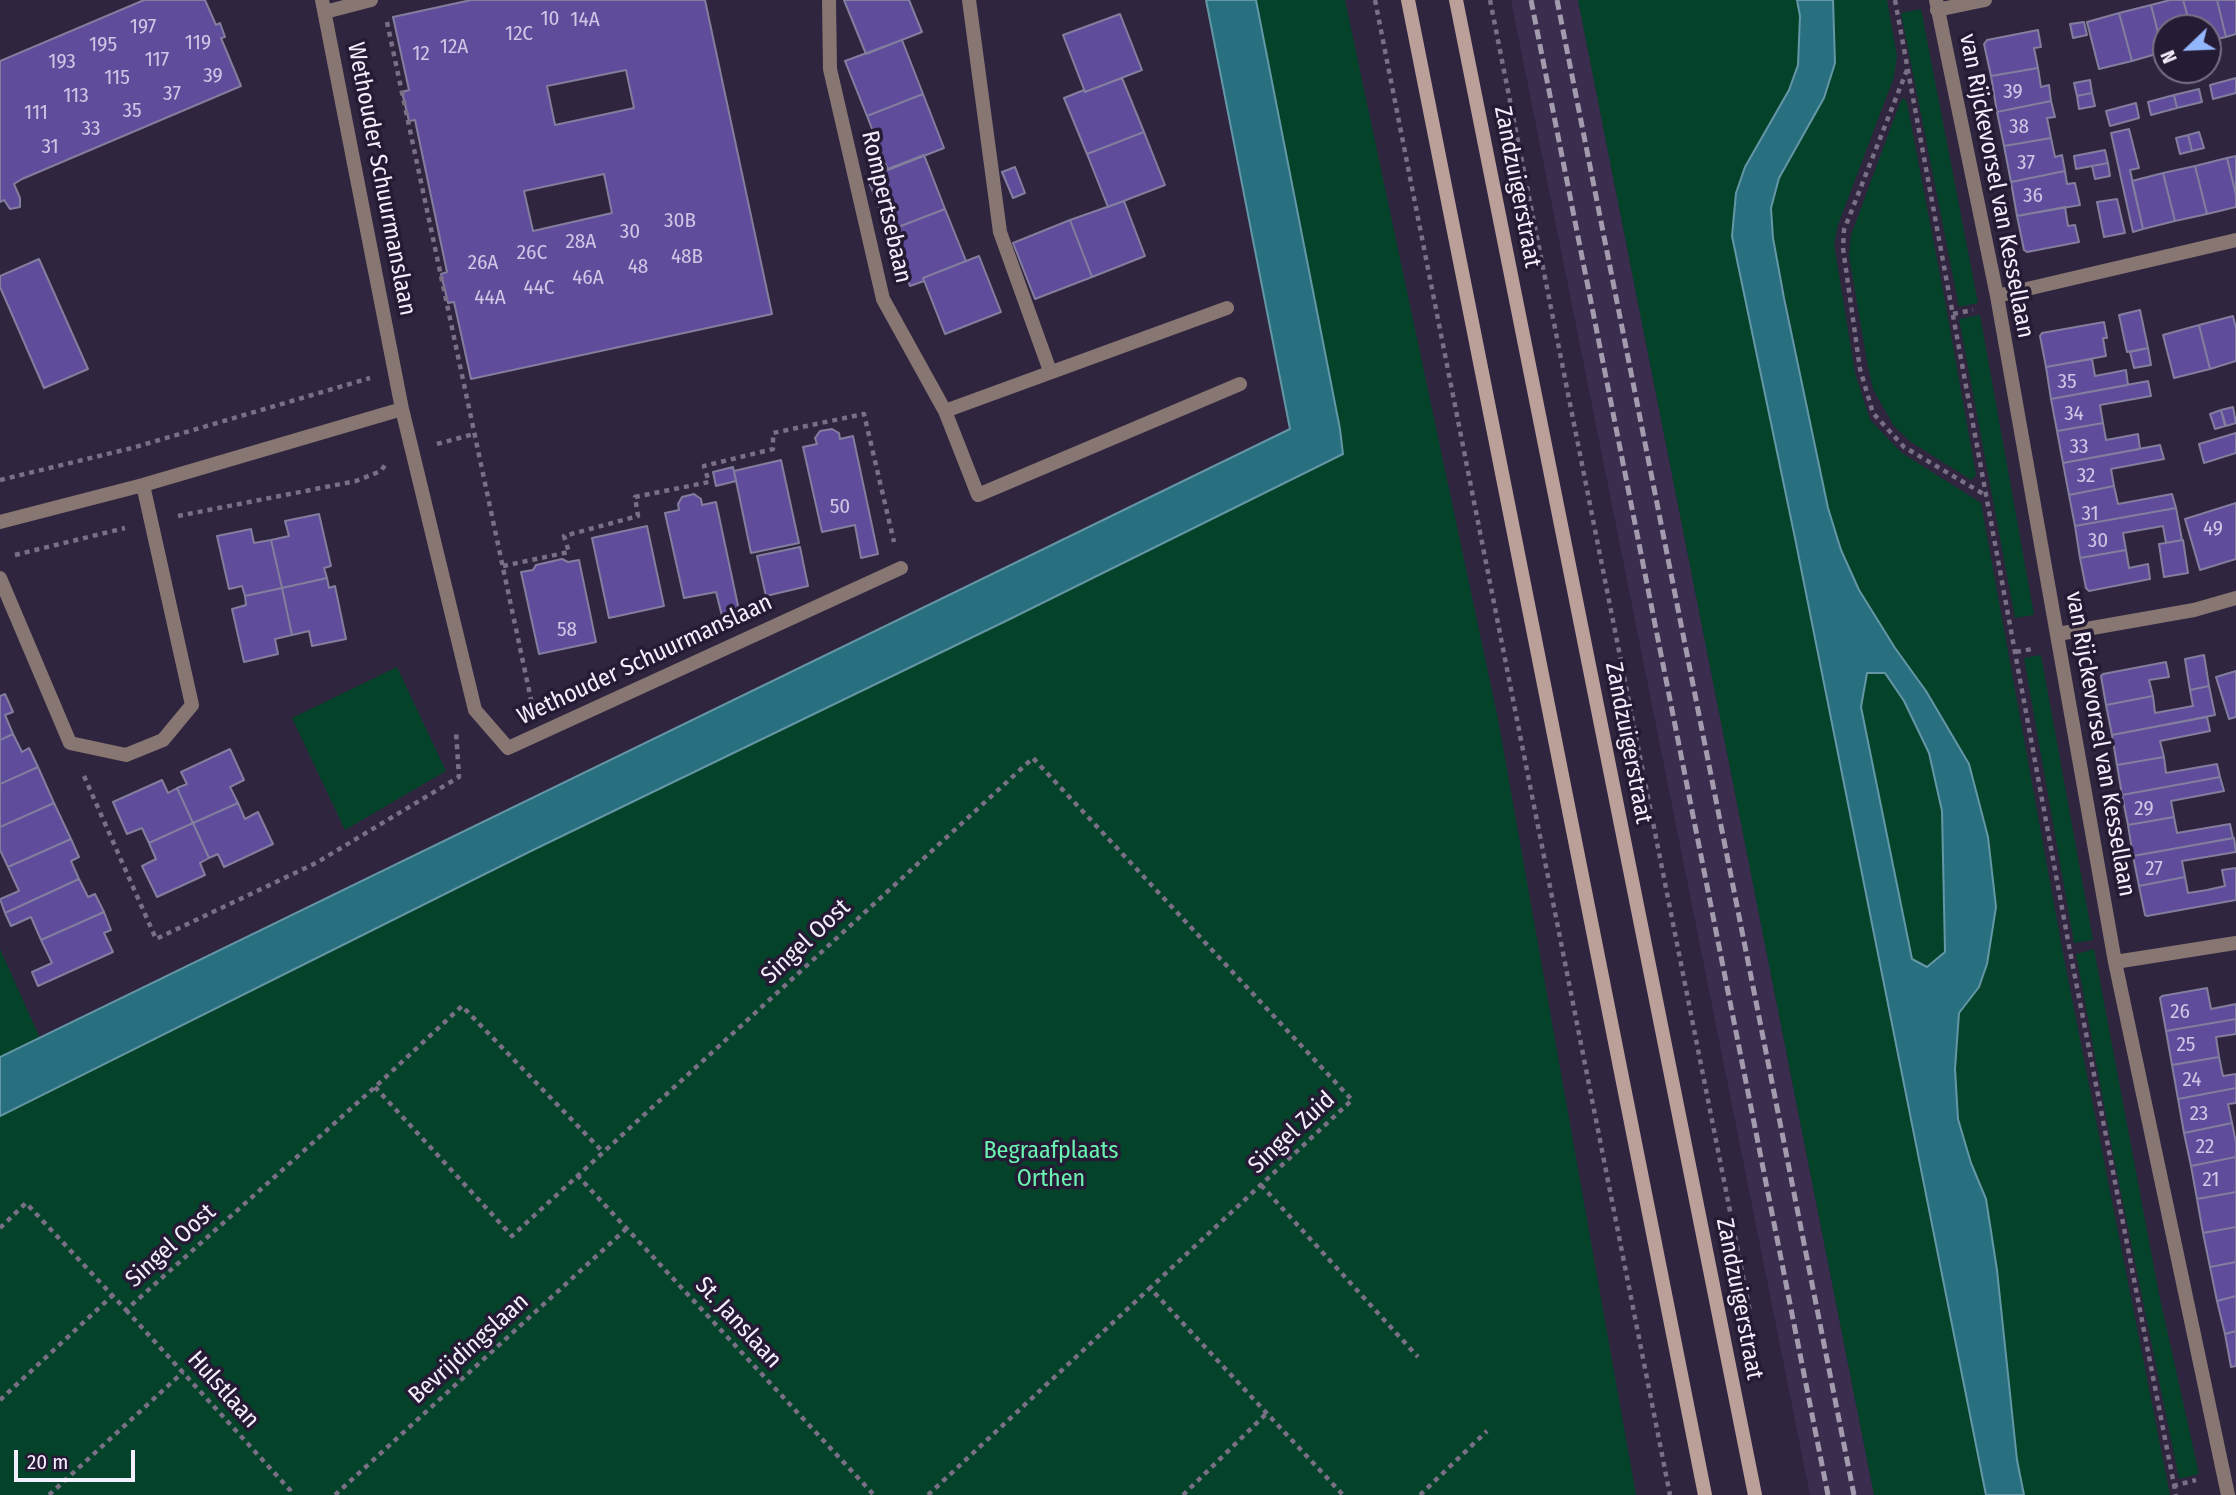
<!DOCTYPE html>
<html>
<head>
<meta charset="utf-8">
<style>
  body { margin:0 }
  #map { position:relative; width:2236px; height:1495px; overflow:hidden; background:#30253f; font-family:"Fira Sans Condensed",sans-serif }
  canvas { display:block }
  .north { position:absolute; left:2152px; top:14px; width:70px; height:70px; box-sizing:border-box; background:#261b34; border:2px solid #787084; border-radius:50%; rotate:247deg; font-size:19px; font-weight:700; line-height:28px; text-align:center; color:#f4effd }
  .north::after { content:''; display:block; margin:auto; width:24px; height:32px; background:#92b7fd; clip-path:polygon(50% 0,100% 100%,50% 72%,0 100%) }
  .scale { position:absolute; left:14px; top:1450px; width:121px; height:32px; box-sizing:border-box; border:4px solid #f4effd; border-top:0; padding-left:9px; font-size:21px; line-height:24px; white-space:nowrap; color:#f4effd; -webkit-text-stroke:5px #261b34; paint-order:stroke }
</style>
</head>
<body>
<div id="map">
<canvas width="2236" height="1495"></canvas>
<div class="north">N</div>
<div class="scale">20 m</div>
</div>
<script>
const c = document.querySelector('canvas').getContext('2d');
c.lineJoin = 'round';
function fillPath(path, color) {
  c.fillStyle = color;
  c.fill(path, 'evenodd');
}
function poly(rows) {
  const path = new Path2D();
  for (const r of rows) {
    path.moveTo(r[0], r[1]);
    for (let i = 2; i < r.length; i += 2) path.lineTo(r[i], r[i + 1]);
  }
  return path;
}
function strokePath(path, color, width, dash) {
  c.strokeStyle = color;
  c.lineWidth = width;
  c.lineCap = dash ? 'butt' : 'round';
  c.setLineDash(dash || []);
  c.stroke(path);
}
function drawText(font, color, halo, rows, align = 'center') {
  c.font = font + ' "Fira Sans Condensed",sans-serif';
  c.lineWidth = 7;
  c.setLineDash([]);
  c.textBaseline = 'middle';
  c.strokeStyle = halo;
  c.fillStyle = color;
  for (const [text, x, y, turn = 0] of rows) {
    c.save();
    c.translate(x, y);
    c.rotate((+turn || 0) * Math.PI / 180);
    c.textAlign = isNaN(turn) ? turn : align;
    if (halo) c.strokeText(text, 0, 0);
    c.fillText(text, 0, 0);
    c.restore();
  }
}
const built = poly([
  [1511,0,1578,0,1874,1495,1810,1495]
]);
const green = poly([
  [1256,0,1345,0,1498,719,1636,1495,0,1495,0,1116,531,851,1010,619,1342,454,1340,429],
  [1578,0,1797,0,1800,16,1798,65,1732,236,1795,538,1986,1495,1874,1495],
  [1833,0,1887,0,1897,56,1894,77,1838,225,1834,244,1855,373,1870,420,1902,453,1981,503,2062,948,2170,1495,2024,1495,2017,1460,1997,1270,1986,1199,1971,1164,1958,1119,1955,1069,1959,1013,1979,987,1987,964,1996,907,1926,691,1895,648,1859,590,1841,550,1828,508,1773,238,1771,207,1779,178,1824,98,1835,63],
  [1921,9,1978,303,1959,307,1901,13],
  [1904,98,1907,103,1945,301,1976,475,1971,480,1911,442,1894,426,1873,389,1868,367,1849,256,1851,235,1901,100],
  [1980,315,2034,615,2015,618,1959,319],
  [2041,655,2093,940,2074,943,2024,658],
  [397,667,446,771,345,830,292,718],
  [1867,673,1885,673,1904,701,1929,753,1942,811,1945,952,1927,967,1912,960,1861,707],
  [0,949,40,1038,0,1057],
  [2094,949,2159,1294,2199,1474,2179,1479,2113,1154,2076,954]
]);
const water = poly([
  [1206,0,1256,0,1340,429,1343,454,1010,619,531,851,0,1116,0,1057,1290,429,1206,0],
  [1797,0,1833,0,1835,63,1824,98,1779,178,1771,208,1773,238,1784,298,1828,508,1841,550,1859,590,1895,648,1926,691,1969,764,1988,837,1996,907,1987,964,1979,987,1959,1013,1955,1069,1958,1119,1971,1163,1986,1199,1997,1270,2017,1460,2024,1495,1986,1495,1795,538,1732,236,1736,193,1745,167,1789,90,1798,65,1800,16,1797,0],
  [1867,673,1885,673,1904,701,1929,753,1942,811,1945,952,1927,967,1912,959,1861,707,1867,673]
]);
const building = poly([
  [144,0,205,0,216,25,220,23,225,37,221,38,241,86,22,179,14,184,20,198,20,207,10,209,4,200,0,202,0,61,144,0],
  [471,0,705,0,772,314,471,379,454,302,448,303,441,274,447,272,415,120,409,121,402,92,409,90,393,17,471,0],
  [626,70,634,108,555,125,547,86,626,70],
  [604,174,612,213,533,231,524,191,604,174],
  [844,0,909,0,922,32,866,54,844,0],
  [2170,0,2183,0,2191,28,2166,28,2166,52,2163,52,2151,5,2170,0],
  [2183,0,2217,0,2226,37,2208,41,2208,28,2191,28,2183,0],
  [2217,0,2236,0,2236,34,2226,37,2217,0],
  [2151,5,2163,52,2132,61,2119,13,2151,5],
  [2119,13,2132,61,2099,69,2087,22,2119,13],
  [1120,14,1142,70,1085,92,1063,35,1120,14],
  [2084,22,2087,35,2073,38,2070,24,2084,22],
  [2038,30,2041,47,2034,48,2038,68,1991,76,1984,44,1987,40,2038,30],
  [902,40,923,94,867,116,845,61,902,40],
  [2038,68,2041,87,2049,85,2051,101,1997,112,1991,76,2038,68],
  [1122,78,1144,132,1087,154,1064,98,1084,90,1085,92,1122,78],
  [2236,78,2236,93,2213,99,2210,85,2236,78],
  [2090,80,2092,93,2077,96,2074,83,2090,80],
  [2199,89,2202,102,2177,108,2174,95,2199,89],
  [2092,93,2095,106,2079,109,2077,96,2092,93],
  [923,94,944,148,888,170,867,116,923,94],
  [2174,95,2177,108,2151,115,2148,102,2174,95],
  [2051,101,2055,117,2047,118,2051,138,2004,146,1997,112,2051,101],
  [2136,103,2139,118,2110,126,2106,111,2136,103],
  [2129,129,2139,168,2130,170,2143,229,2133,232,2111,133,2129,129],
  [1144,132,1165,185,1108,207,1087,154,1144,132],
  [2199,132,2204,148,2192,151,2188,135,2199,132],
  [2188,135,2192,151,2180,154,2176,138,2188,135],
  [2051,138,2055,157,2062,155,2065,171,2011,182,2004,146,2051,138],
  [2105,150,2108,163,2076,169,2074,156,2105,150],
  [924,155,945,209,888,231,867,177,924,155],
  [2236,156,2236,195,2227,158,2236,156],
  [2227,158,2236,195,2236,207,2207,214,2195,166,2227,158],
  [2108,163,2110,176,2095,179,2092,166,2108,163],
  [2195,166,2207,214,2175,221,2163,173,2195,166],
  [1015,167,1025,193,1013,198,1002,172,1015,167],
  [2065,171,2067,184,2075,183,2080,205,2017,216,2011,182,2065,171],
  [2163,173,2175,221,2143,229,2132,181,2163,173],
  [2117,199,2125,233,2104,237,2097,202,2117,199],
  [1124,201,1145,256,1092,277,1070,220,1124,201],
  [2065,207,2068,226,2075,225,2079,242,2027,252,2024,250,2017,216,2065,207],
  [945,209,966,261,923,278,924,281,910,286,888,231,945,209],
  [1070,220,1092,277,1035,299,1013,243,1070,220],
  [979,256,1001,312,945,334,923,278,979,256],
  [39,259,88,369,44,388,0,287,0,276,39,259],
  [2140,310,2148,348,2127,352,2119,315,2140,310],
  [2233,316,2236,328,2236,361,2210,369,2199,325,2233,316],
  [2104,322,2107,338,2103,338,2106,356,2046,367,2040,336,2042,333,2104,322],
  [2199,325,2210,369,2174,378,2163,335,2199,325],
  [2148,348,2151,365,2134,368,2130,352,2148,348],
  [2092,359,2095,376,2126,370,2128,385,2051,399,2046,367,2092,359],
  [2148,381,2151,396,2100,405,2103,423,2057,431,2051,399,2148,381],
  [2233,407,2236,423,2226,426,2221,410,2233,407],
  [2221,410,2225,426,2215,429,2210,414,2221,410],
  [2103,423,2106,440,2138,434,2140,449,2063,463,2057,431,2103,423],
  [832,429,839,433,840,439,853,436,878,554,861,558,855,525,822,532,803,447,817,444,815,438,820,431,832,429],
  [2236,433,2236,453,2204,463,2199,444,2236,433],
  [2160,445,2164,459,2111,469,2114,486,2069,495,2063,463,2160,445],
  [781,460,799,543,751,553,734,471,781,460],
  [733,467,736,481,716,486,713,472,733,467],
  [2114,486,2118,504,2172,494,2176,508,2075,526,2069,495,2114,486],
  [694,494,701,499,702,505,716,502,741,620,724,624,716,592,684,598,665,513,679,510,678,504,682,497,694,494],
  [2236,503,2236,559,2200,570,2185,519,2236,503],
  [2176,508,2182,540,2166,543,2163,526,2123,533,2126,550,2080,558,2075,526,2176,508],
  [319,514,331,566,324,568,327,578,282,588,271,540,289,536,285,521,319,514],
  [647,526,664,606,609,618,592,538,647,526],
  [251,529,254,543,271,540,282,588,245,596,242,586,229,589,217,536,251,529],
  [2183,540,2188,573,2164,577,2159,544,2183,540],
  [800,547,808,586,766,596,757,556,800,547],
  [2126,550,2129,568,2148,564,2150,579,2089,591,2086,588,2080,558,2126,550],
  [562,559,568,562,579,560,596,642,539,654,521,572,533,570,536,565,562,559],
  [327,578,329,588,335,586,346,639,312,646,309,631,292,635,282,588,327,578],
  [282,588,292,635,275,639,278,654,244,662,232,609,246,605,245,596,282,588],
  [2204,655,2209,686,2190,690,2185,659,2204,655],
  [2166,662,2169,677,2149,680,2153,696,2106,705,2101,676,2103,674,2166,662],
  [2236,671,2236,717,2229,719,2216,677,2236,671],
  [2209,686,2215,715,2112,735,2106,705,2153,696,2155,713,2193,706,2190,690,2209,686],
  [5,694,13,712,5,715,13,734,0,740,0,696,5,694],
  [2207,717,2210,731,2160,741,2164,757,2117,765,2112,735,2207,717],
  [13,734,22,752,29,748,38,767,0,784,0,740,13,734],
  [230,749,244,780,230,787,238,803,193,823,177,788,187,784,181,772,230,749],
  [2164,757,2166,773,2217,764,2220,777,2122,795,2117,765,2164,757],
  [38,767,54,803,0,827,0,784,38,767],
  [2220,777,2224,791,2171,801,2174,817,2128,825,2122,795,2220,777],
  [162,780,168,793,177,788,193,823,149,843,142,828,127,834,113,802,162,780],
  [54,803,71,839,8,867,0,850,0,827,54,803],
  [238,803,245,819,258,812,273,844,224,867,218,854,209,858,193,823,238,803],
  [2174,817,2177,833,2230,824,2233,838,2133,856,2128,825,2174,817],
  [193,823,209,858,200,863,205,875,157,897,142,866,156,859,149,843,193,823],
  [2234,838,2236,852,2182,861,2185,877,2139,886,2133,856,2234,838],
  [71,839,79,857,71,861,79,879,5,913,0,899,19,891,8,867,71,839],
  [2236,868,2236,900,2147,916,2145,915,2139,886,2185,877,2188,893,2207,890,2225,886,2222,870,2236,868],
  [79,879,88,897,95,894,104,912,41,940,31,917,11,926,5,913,79,879],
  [104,912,111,930,104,933,113,952,38,986,32,972,52,963,41,940,104,912],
  [2207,988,2211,1009,2236,1004,2236,1019,2166,1031,2160,998,2162,996,2207,988],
  [2236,1019,2236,1034,2216,1037,2219,1057,2172,1065,2166,1031,2236,1019],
  [2219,1057,2223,1076,2236,1074,2236,1088,2178,1099,2172,1065,2219,1057],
  [2236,1088,2236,1103,2228,1104,2232,1123,2184,1133,2178,1099,2236,1088],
  [2232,1123,2236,1142,2236,1157,2191,1166,2184,1133,2232,1123],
  [2236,1157,2236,1192,2197,1199,2191,1166,2236,1157],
  [2236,1192,2236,1227,2203,1233,2197,1199,2236,1192],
  [2236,1227,2236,1262,2210,1267,2203,1233,2236,1227],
  [2236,1262,2236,1296,2217,1301,2210,1267,2236,1262],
  [2236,1296,2236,1331,2225,1334,2217,1301,2236,1296],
  [2236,1331,2236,1366,2231,1367,2225,1334,2236,1331]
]);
const path = poly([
  [1375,0,1670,1495],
  [1490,0,1750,1312],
  [1895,0,2069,946,2176,1495],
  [387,22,533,709],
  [1907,70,1844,230,1843,248,1860,369,1873,413,1904,447,1987,496],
  [1953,314,1973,310],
  [437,444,474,434],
  [0,480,132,448,370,378],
  [178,516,356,481,381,471,387,462],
  [15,555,125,528],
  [503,566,569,552,564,536,638,516,635,497,709,482,704,466,773,449,773,433,864,414,894,542],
  [2016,652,2032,649],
  [84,776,156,939,316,863,459,777,456,731],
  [375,1087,512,1236,1033,758,1352,1100,1150,1288,1343,1495],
  [577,1175,874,1495],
  [1261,1185,1418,1357],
  [0,1228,26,1203,126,1310,375,1087,462,1006,603,1152],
  [126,1310,290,1490,291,1495],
  [0,1400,113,1295],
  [2173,1486,2196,1480],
  [49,1495,183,1372],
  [335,1495,626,1229],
  [928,1495,1150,1288],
  [1183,1495,1267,1413],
  [1420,1495,1487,1431]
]);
const pedestrian = poly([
  [969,0,1000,232,1050,371]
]);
const minor = poly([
  [829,0,830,69,883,299,945,411,978,495,1240,384],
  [1936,0,1997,296,2115,962,2228,1495],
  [1937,10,1985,0],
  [325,12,371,0],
  [1997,296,2236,240],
  [402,409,475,710,508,748,901,568],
  [945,411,1227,308],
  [0,522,143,485,402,409,322,0],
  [0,578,70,743,126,755,163,740,192,705,143,485],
  [2058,634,2194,610,2236,598],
  [2115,962,2236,943]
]);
const secondary = poly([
  [1408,0,1705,1495],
  [1456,0,1755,1495]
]);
const rail = poly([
  [1531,0,1828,1495],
  [1557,0,1854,1495]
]);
const numberNames = [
  ["10",550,19],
  ["14A",585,20],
  ["197",143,27],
  ["12C",519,34],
  ["119",198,43],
  ["195",103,45],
  ["12A",454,47],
  ["12",421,54],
  ["117",157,60],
  ["193",62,62],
  ["39",213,76],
  ["115",117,78],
  ["39",2013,92],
  ["37",172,94],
  ["113",76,96],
  ["35",132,111],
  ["111",36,113],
  ["38",2019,127],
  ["33",91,129],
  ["31",50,147],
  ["37",2026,163],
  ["36",2033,196],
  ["30B",680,221],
  ["30",630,232],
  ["28A",581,242],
  ["26C",532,253],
  ["48B",687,257],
  ["26A",483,263],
  ["48",638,267],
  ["46A",588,278],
  ["44C",539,288],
  ["44A",490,298],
  ["35",2067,382],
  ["34",2074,414],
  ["33",2079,447],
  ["32",2086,476],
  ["50",840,507],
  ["31",2090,514],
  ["49",2213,529],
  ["30",2098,541],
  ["58",567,630],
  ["29",2144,809],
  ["27",2154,869],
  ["26",2180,1012],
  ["25",2186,1045],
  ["24",2192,1080],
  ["23",2199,1114],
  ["22",2205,1147],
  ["21",2211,1180]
];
const streetNames = [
  ["Wethouder Schuurmanslaan",381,179,79],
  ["van Rijckevorsel van Kessellaan",1996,186,79],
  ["Zandzuigerstraat",1517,187,79],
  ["Rompertsebaan",886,207,77],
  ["Wethouder Schuurmanslaan",645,660,-25],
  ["Zandzuigerstraat",1628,743,79],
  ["van Rijckevorsel van Kessellaan",2100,744,80],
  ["Singel Oost",806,942,-43],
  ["Singel Zuid",1292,1133,-43],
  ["Singel Oost",171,1246,-42],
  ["Zandzuigerstraat",1739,1299,79],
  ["St. Janslaan",738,1323,47],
  ["Bevrijdingslaan",469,1349,-42],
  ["Hulstlaan",223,1390,48]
];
const parkNames = [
  ["Begraafplaats",1051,1151],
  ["Orthen",1051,1179]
];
fillPath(built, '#3b2d4d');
fillPath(green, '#04432a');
fillPath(water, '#287080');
strokePath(water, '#6596a6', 2);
fillPath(building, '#5f4d9c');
strokePath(building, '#837e9e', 2);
strokePath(path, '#797085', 4.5, [5, 5]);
strokePath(pedestrian, '#877672', 14);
strokePath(minor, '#877672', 14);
strokePath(secondary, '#bba09a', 14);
strokePath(rail, '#a39caf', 5, [10, 5]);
drawText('21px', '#cfc6e5', null, numberNames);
drawText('24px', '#f4effd', '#261b34', streetNames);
drawText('24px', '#6af3b1', '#261b34', parkNames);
</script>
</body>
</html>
